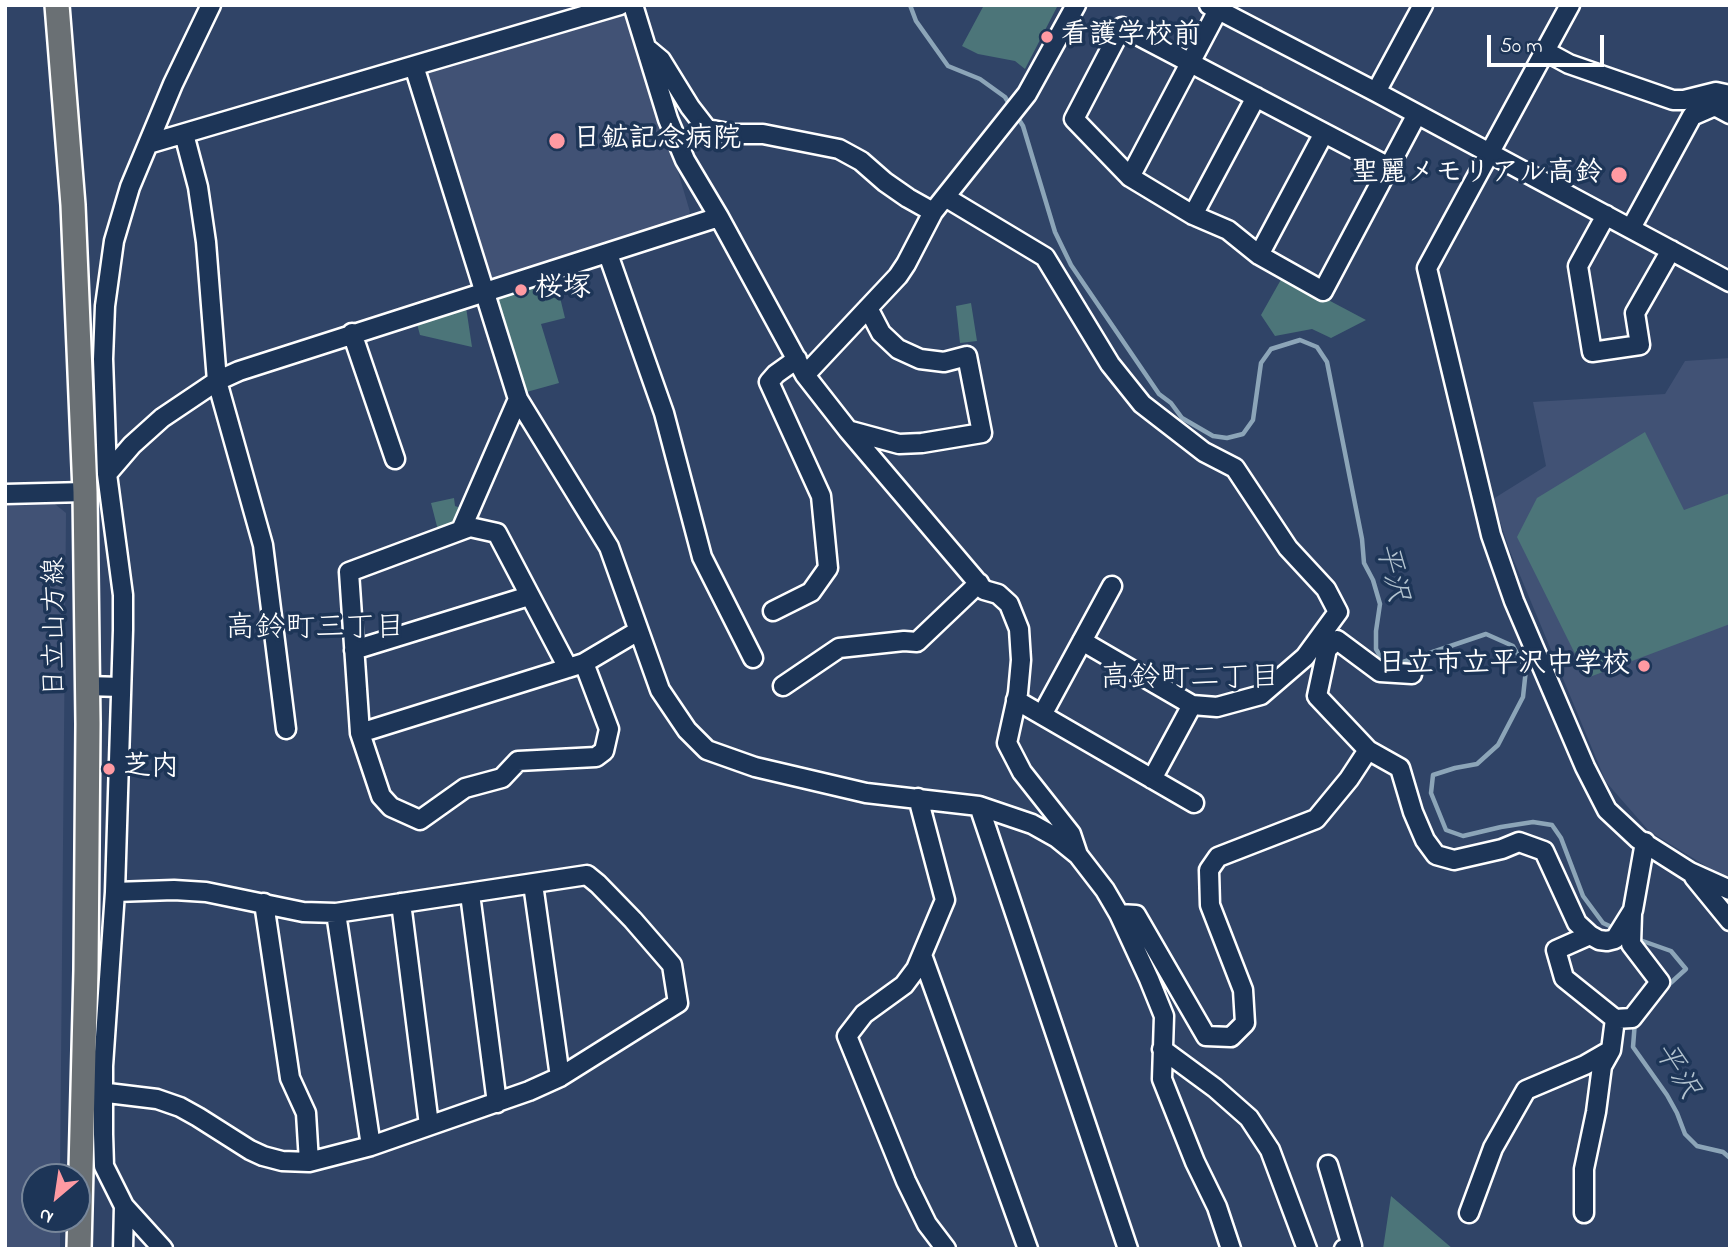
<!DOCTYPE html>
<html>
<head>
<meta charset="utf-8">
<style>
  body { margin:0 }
  #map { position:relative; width:1735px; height:1254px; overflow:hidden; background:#304467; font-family:"Indie Flower",sans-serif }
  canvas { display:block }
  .frame { position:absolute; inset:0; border:7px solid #fff; pointer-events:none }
  .north { position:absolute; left:21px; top:1163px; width:70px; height:70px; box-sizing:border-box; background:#1d3557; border:2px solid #77869a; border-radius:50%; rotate:209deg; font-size:19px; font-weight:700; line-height:28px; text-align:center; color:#fff }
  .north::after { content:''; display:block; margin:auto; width:24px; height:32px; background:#ff9aa2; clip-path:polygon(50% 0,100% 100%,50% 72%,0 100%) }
  .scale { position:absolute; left:1487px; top:35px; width:117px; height:32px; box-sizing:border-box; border:4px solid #fff; border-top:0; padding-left:9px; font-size:21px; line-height:24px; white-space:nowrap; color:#fff; -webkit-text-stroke:5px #1d3557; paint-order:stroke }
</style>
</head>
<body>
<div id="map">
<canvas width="1735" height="1254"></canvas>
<div class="frame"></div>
<div class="north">N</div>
<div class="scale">50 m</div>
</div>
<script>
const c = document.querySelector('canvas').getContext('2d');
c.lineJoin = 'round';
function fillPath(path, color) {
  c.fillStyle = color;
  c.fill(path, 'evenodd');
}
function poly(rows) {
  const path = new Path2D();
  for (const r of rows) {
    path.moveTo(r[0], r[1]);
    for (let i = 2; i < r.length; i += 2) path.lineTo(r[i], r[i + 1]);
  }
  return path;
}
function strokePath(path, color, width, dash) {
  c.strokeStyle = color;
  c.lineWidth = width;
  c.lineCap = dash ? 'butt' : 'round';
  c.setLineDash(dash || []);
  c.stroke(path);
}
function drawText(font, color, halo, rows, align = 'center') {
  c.font = font + ' "Indie Flower","Klee One",sans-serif';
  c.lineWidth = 7;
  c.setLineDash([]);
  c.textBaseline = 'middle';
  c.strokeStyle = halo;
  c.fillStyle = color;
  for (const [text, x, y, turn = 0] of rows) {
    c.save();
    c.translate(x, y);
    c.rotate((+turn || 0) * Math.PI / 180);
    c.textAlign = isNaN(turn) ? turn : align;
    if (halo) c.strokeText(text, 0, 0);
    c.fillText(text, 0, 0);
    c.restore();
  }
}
const built = poly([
  [630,10,690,212,686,219,493,282,422,70],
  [1730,358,1730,881,1649,831,1606,782,1509,549,1493,499,1546,466,1533,402,1665,394,1685,361],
  [50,500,66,513,60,1177,35,1177,35,1219,60,1219,60,1249,5,1249,5,502]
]);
const green = poly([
  [984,5,1058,5,1025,69,1015,61,978,54,962,46],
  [1283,276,1366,320,1331,338,1312,329,1275,336,1261,315],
  [555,277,565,318,541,324,559,383,523,393,493,299],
  [971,303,977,341,960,343,956,306],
  [466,307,472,347,420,335,417,324],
  [1645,432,1684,510,1730,493,1730,624,1587,678,1517,537,1537,498],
  [454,498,455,506,469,511,440,538,431,503],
  [1391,1196,1453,1249,1383,1249]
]);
const stream = poly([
  [910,5,916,21,948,66,980,79,1005,97,1011,107],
  [1016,115,1023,126,1055,232,1071,265,1159,394,1171,403,1182,418,1213,436,1227,438,1243,434,1253,420,1261,363,1271,349,1300,340,1317,347,1327,362,1362,539,1364,563,1373,580,1380,604,1376,631,1376,649,1383,661,1397,664,1486,634,1513,646,1526,669,1523,697,1498,745,1477,764,1455,768,1433,775,1431,793,1446,830,1463,836,1501,827,1533,822,1552,825,1561,838,1583,896,1603,923,1616,929],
  [1637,939,1671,951,1686,969,1664,989],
  [1635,1021,1633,1047,1667,1095,1677,1113,1685,1134,1697,1146,1723,1152,1730,1158]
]);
const minor = poly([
  [633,5,668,119,685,160,719,217,805,375,848,430,973,577,984,590,998,594,1009,604,1019,629,1021,660,1018,693,1007,743,1022,772,1071,834,1078,855],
  [1209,5,1376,92,1730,282],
  [1570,5,1427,268,1491,535,1514,601,1585,767,1607,810,1638,839,1690,872,1730,890],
  [649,50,661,60,690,107,707,129,733,134,763,134,839,149,861,161,885,182,908,198,933,212],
  [1545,51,1569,64,1673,100,1684,100,1716,92,1730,95],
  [414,66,518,399,609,547,660,690,687,730,707,750,755,767,866,793,979,806,1032,824,1057,838,1078,855,1105,890,1119,914,1149,979,1164,1016,1162,1079,1195,1162,1217,1207,1231,1249],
  [1376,92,1423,5],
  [184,134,198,187,206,242,217,381,263,545,286,729],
  [148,144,620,5],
  [1389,167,1122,27,1074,119,1130,177,1193,215,1228,230,1259,255,1323,291,1417,114],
  [1130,177,1218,10],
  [945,197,1045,257,1110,364,1142,404,1204,452,1235,468,1288,548,1326,589,1338,612,1305,657,1261,695,1217,707,1192,705],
  [1193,215,1256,97],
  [1606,215,1578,266,1592,352,1640,345,1635,313,1671,250],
  [1631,228,1692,116,1715,106,1730,114],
  [608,254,664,413,702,557,753,658],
  [1259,255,1324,133],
  [352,333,395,459],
  [805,375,898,276,906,264,933,212,1027,94,1076,5],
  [851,431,899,444,922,443,982,433,967,356,944,362,920,359,898,349,881,333,868,308],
  [107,474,132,445,162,418,217,381,239,371,719,217],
  [5,494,85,492],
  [461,530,518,399],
  [773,611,811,592,828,568,821,496,769,382,776,374,797,359],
  [1082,641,1192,705,1152,779],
  [354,650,529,596],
  [568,668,497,533,470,527,349,572,360,733,381,796,391,807,420,820,465,788,502,778,518,761,596,757,604,751,609,729,584,663],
  [87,686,121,687],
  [783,686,839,648,904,641,917,642,979,583],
  [1016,700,1194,803],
  [1042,715,1112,586],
  [360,733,584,663,638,631],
  [1368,750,1317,696,1327,649,1337,640,1380,672,1412,674],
  [918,798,945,900,916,969,904,985,864,1014,847,1036,906,1181,927,1224,946,1249],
  [979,806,1128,1249],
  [1694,877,1730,921],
  [533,884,560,1077],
  [470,894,497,1103],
  [264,903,290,1078,306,1113,309,1162],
  [401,903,429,1125],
  [336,913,371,1146],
  [1119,914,1136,915,1206,1036,1231,1037,1245,1023,1243,990,1210,905,1209,870,1218,857,1316,819,1349,779,1368,750,1400,768,1413,812,1425,840,1436,855,1454,860,1502,849,1519,842,1544,851,1577,923,1590,935,1599,940,1607,941,1615,939,1633,910,1645,842],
  [1590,935,1556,950,1564,978,1615,1019,1632,1018,1660,982,1631,944,1632,914],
  [922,955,1028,1249],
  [1162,1049,1215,1088,1249,1118,1270,1150,1307,1249],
  [83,1090,157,1099,180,1107,198,1117,250,1150,263,1156,282,1161,309,1162,371,1146,529,1091,560,1077,678,1003,672,965,633,920,598,884,587,875,336,913,303,912,206,892,174,890,115,892],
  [1328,1165,1352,1246,1344,1249],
  [124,1206,163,1249],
  [1469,1213,1493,1148,1526,1090,1585,1065,1611,1050,1615,1019],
  [1584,1213,1584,1169,1596,1112,1602,1066,1611,1050],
  [123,1249,124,1206,104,1166,103,1134,103,1066,115,892,123,630,123,595,107,474,103,359,105,306,114,241,130,187,173,84,211,5]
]);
const major = poly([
  [57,5,73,205,85,492,88,724,86,970,79,1249]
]);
const markers = [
  [1047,37,7,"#ff9aa2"],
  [557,141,9,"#ff9aa2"],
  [1619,175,9,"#ff9aa2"],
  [521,290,7,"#ff9aa2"],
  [1644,666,7,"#ff9aa2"],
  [109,769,7,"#ff9aa2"]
];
const poiNames = [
  ["看護学校前",1061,37],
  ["日鉱記念病院",573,141],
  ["聖麗メモリアル高鈴",1603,175,"right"],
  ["桜塚",535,290],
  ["日立市立平沢中学校",1630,666,"right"],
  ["芝内",123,769]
];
const streetNames = [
  ["日立山方線",57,627,-90]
];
const waterNames = [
  ["平沢",1389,573,77],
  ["平沢",1674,1072,59]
];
const neighbourhoodNames = [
  ["高鈴町三丁目",315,631],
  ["高鈴町二丁目",1190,681]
];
fillPath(built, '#415275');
fillPath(green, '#4c7579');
strokePath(stream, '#8ca5b8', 4.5);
strokePath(minor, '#fff', 23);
strokePath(major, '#fff', 28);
strokePath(minor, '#1d3557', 18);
strokePath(major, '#6a7074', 23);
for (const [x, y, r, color] of markers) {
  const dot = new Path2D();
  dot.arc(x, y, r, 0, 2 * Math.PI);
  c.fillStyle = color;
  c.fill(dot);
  strokePath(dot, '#1d3557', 2.5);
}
drawText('bold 28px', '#fff', '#1d3557', poiNames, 'left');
drawText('28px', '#fff', '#1d3557', streetNames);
drawText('italic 30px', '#b3c3cf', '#1d3557', waterNames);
drawText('30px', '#fff', '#1d3557', neighbourhoodNames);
</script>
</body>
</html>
